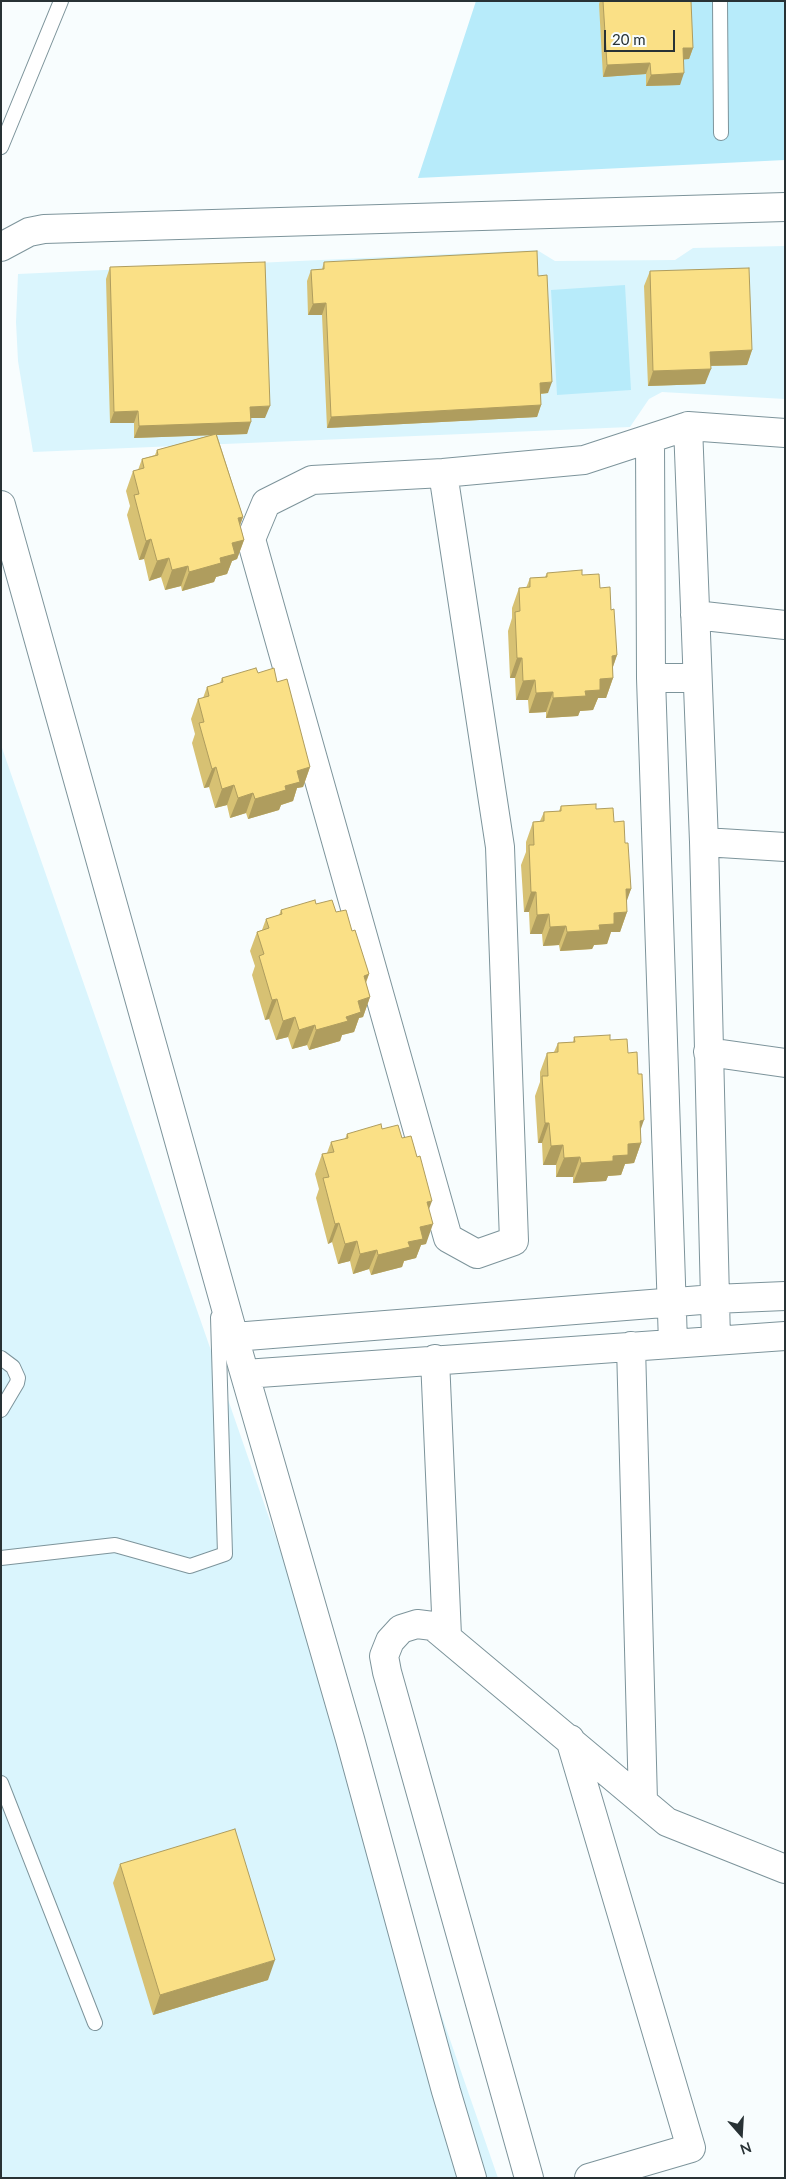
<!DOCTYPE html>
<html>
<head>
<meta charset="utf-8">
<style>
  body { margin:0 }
  #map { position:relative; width:786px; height:2179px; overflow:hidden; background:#f8fdfe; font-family:Lato,sans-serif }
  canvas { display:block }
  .frame { position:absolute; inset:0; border:2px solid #283235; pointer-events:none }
  .north { position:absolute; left:716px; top:2109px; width:50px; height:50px; -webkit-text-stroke:4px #f8fdfe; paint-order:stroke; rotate:161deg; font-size:14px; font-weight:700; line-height:20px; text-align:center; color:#283235 }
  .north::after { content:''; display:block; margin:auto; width:18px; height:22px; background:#283235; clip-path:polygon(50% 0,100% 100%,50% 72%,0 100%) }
  .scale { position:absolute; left:604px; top:30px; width:71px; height:22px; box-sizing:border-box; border:2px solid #283235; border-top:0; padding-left:6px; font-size:15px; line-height:18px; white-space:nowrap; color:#283235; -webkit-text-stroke:4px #f8fdfe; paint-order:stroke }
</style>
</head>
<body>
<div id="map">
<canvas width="786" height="2179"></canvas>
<div class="frame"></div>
<div class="north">N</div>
<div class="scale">20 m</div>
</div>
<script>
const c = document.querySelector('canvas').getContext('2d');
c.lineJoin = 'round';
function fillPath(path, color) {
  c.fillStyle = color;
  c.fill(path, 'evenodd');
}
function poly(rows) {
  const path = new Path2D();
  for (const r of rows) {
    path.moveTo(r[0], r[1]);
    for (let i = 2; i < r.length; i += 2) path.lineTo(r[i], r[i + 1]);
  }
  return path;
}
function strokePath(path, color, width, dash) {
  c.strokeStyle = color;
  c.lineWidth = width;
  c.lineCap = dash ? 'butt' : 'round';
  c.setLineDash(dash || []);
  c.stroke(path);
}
const built = poly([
  [785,246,785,399,662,392,649,399,630,427,33,452,18,361,16,322,18,274,537,250,555,261,675,260,693,248],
  [1,745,498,2178,1,2178]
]);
const green = poly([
  [476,1,785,1,785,160,418,178],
  [625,285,631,390,557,395,551,290]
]);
const lane = poly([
  [720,1,721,133],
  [1,147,61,1],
  [1,1358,13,1367,18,1378,17,1383,1,1410],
  [1,1558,115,1545,190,1566,225,1554,218,1317],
  [1,1783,95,2023]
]);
const street = poly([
  [1,247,29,232,44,229,785,207],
  [688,426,704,842,716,1340],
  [650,440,651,678,673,1343],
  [443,473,500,847,514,1241,477,1254,448,1238,251,539,266,503,312,480,443,473,584,460,688,426,785,433],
  [1,505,234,1337,350,1739,446,2091,472,2178],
  [695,615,785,625],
  [651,678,697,678],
  [704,842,785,847],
  [708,1052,785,1063],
  [234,1337,714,1299,785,1296],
  [631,1346,643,1801],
  [435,1359,447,1636],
  [245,1374,785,1336],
  [570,1739,691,2148,589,2178],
  [529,2178,387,1672,384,1656,390,1641,401,1629,417,1624,433,1626,667,1822,785,1869]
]);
const wall = poly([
  [600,1,681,1,693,48,689,59,683,59,680,85,646,86,646,74,603,77,599,4],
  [324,262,538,276,548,393,541,394,541,405,537,417,327,428,322,315,308,315,307,281,311,270,322,269],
  [110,267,265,418,251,418,247,434,217,435,243,517,240,525,244,540,237,559,232,561,227,574,216,577,214,582,182,591,181,586,165,590,161,577,149,581,144,559,139,560,127,515,130,506,126,491,133,471,138,470,142,459,155,455,157,450,211,435,134,438,134,423,110,423,106,279],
  [650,271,752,350,747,365,710,366,705,384,648,386,644,286],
  [547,573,582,575,600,588,611,610,617,655,613,667,613,678,606,698,598,698,593,710,580,711,578,716,546,718,546,712,529,713,528,700,516,700,515,678,510,678,508,631,512,618,512,608,519,588,526,588,530,578,545,577],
  [258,673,277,682,310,767,303,787,297,788,293,801,281,805,279,810,248,819,246,813,230,818,227,805,215,808,209,787,204,788,192,743,195,734,191,719,198,699,203,698,207,687,220,683,222,678],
  [561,806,596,809,614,822,625,843,631,889,626,901,627,912,620,932,611,932,607,944,594,945,592,949,560,951,559,945,543,946,542,934,530,934,529,912,524,912,521,865,526,852,526,842,533,822,540,821,544,812,559,811],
  [316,904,336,912,352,931,369,974,366,983,370,997,363,1017,359,1018,354,1032,342,1035,340,1041,309,1050,307,1045,292,1049,288,1037,276,1040,269,1019,265,1020,252,975,255,966,250,951,257,932,262,930,266,919,279,915,281,910],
  [574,1037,610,1040,628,1053,640,1132,641,1143,634,1163,625,1164,621,1175,608,1176,606,1181,573,1183,573,1177,556,1177,556,1165,543,1165,542,1143,538,1143,535,1096,540,1082,540,1072,547,1053,554,1052,558,1043,573,1042],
  [382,1129,402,1138,429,1209,426,1244,421,1245,416,1258,404,1261,402,1267,371,1275,369,1269,353,1274,350,1261,338,1264,332,1242,328,1244,316,1198,319,1189,315,1174,322,1154,327,1153,331,1142,345,1139,347,1134],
  [120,1864,268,1980,153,2015,113,1883]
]);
const shadedWall = poly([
  [683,48,693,48,689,59,679,60],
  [650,63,646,74,603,77,607,65],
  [684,73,680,85,646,86,651,75],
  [326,303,322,315,308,315,313,304],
  [752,350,747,365,704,366,710,352],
  [711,369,705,384,648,386,653,371],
  [552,382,548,393,536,394,540,383],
  [541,405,537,417,327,428,331,417],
  [270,406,265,418,246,418,250,407],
  [138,411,134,423,110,423,114,412],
  [251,422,247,434,134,438,139,426],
  [243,517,236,536,238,518],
  [151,539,144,559,139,560,146,541],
  [244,540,237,559,232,561,227,574,216,577,214,582,182,591,189,572,220,558,232,543],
  [169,558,161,577,149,581,157,561],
  [188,566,181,586,165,590,172,570],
  [617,655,610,675,612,656],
  [517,658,522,658,515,678,510,678],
  [613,678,606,698,598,698,593,710,580,711,578,716,546,718,553,698,600,679],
  [535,680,528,700,516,700,523,681],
  [553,692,546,712,529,713,536,693],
  [216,767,209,787,204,788,212,769],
  [310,767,303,787,297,788,293,801,281,805,279,810,248,819,255,799,285,786,297,771],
  [234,785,227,805,215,808,222,789],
  [253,793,246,813,230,818,238,798],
  [626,889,631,889,624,909],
  [531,892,536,892,529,912,524,912],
  [627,912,620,932,611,932,607,944,594,945,592,949,560,951,567,932,599,925,614,913],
  [549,914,542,934,530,934,537,915],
  [566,926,559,945,543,946,550,927],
  [369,974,361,994,364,976],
  [370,997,363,1017,359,1018,354,1032,342,1035,340,1041,309,1050,316,1030,358,1001],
  [277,999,269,1019,265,1020,272,1000],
  [295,1017,288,1037,276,1040,283,1021],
  [315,1025,307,1045,292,1049,299,1030],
  [644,1120,637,1140,640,1121],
  [545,1123,549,1123,542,1143,538,1143],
  [641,1143,634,1163,625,1164,621,1175,608,1176,606,1181,573,1183,581,1163,613,1156,628,1144],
  [563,1145,556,1165,543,1165,551,1146],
  [580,1157,573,1177,556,1177,564,1158],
  [432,1201,425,1220,427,1202],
  [339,1223,332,1242,328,1244,335,1224],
  [433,1224,426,1244,421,1245,416,1258,404,1261,402,1267,371,1275,378,1255,408,1242,420,1227],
  [357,1241,350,1261,338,1264,345,1244],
  [377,1250,369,1269,353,1274,360,1254],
  [275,1960,268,1980,153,2015,160,1995]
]);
const building = poly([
  [603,1,691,1,693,48,683,48,684,73,651,75,650,63,607,65,603,1],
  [537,251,538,276,547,275,552,382,540,383,541,405,331,417,326,303,313,304,311,270,324,269,324,262,537,251],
  [265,262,270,406,250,407,251,422,139,426,138,411,114,412,110,267,265,262],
  [749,268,752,350,710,352,711,369,653,371,650,271,749,268],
  [216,434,243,517,238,518,244,540,232,543,235,554,220,558,221,563,189,572,188,566,172,570,169,558,157,561,151,539,146,541,134,495,139,494,133,471,144,468,142,459,158,455,157,450,216,434],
  [582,570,582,575,599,574,600,588,610,587,611,610,614,609,617,655,612,656,613,678,600,679,600,690,585,691,586,696,553,698,553,692,536,693,535,680,523,681,522,658,517,658,515,612,520,611,519,588,530,587,530,578,547,577,547,573,582,570],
  [256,668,258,673,274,668,277,682,287,679,310,767,297,771,300,782,285,786,286,790,255,799,253,793,238,798,234,785,222,789,216,767,212,769,199,723,204,722,198,699,209,696,207,687,223,682,222,678,256,668],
  [596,804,596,809,613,808,614,822,624,821,625,843,628,843,631,889,626,889,627,912,614,913,614,924,599,925,600,930,567,932,566,926,550,927,549,914,537,915,536,892,531,892,529,845,534,845,533,822,544,821,544,812,561,811,561,806,596,804],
  [315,900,316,904,332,900,336,912,346,910,352,931,355,930,369,974,364,976,370,997,358,1001,361,1012,346,1017,348,1021,316,1030,315,1025,299,1030,295,1017,283,1021,277,999,272,1000,259,956,264,954,257,932,269,928,266,919,282,914,281,910,315,900],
  [610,1035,610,1040,627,1039,628,1053,637,1052,638,1074,642,1074,644,1120,640,1121,641,1143,628,1144,628,1155,613,1156,613,1161,581,1163,580,1157,564,1158,563,1145,551,1146,549,1123,545,1123,542,1076,548,1076,547,1053,558,1052,558,1043,575,1042,574,1037,610,1035],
  [381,1124,382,1129,398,1125,402,1138,411,1136,417,1157,420,1156,432,1201,427,1202,433,1224,420,1227,423,1239,408,1242,410,1247,378,1255,377,1250,360,1254,357,1241,345,1244,339,1223,335,1224,323,1178,329,1177,322,1154,334,1152,331,1142,348,1138,347,1134,381,1124],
  [235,1829,275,1960,160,1995,120,1864,235,1829]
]);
fillPath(built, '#daf5fd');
fillPath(green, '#b7ebfa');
strokePath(lane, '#7d949b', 16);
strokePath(street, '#7d949b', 30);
strokePath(lane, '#fff', 14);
strokePath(street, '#fff', 28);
fillPath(wall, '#d7c173');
fillPath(shadedWall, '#af9d5e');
fillPath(building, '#fae086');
strokePath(building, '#af9d5e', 1);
</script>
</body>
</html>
